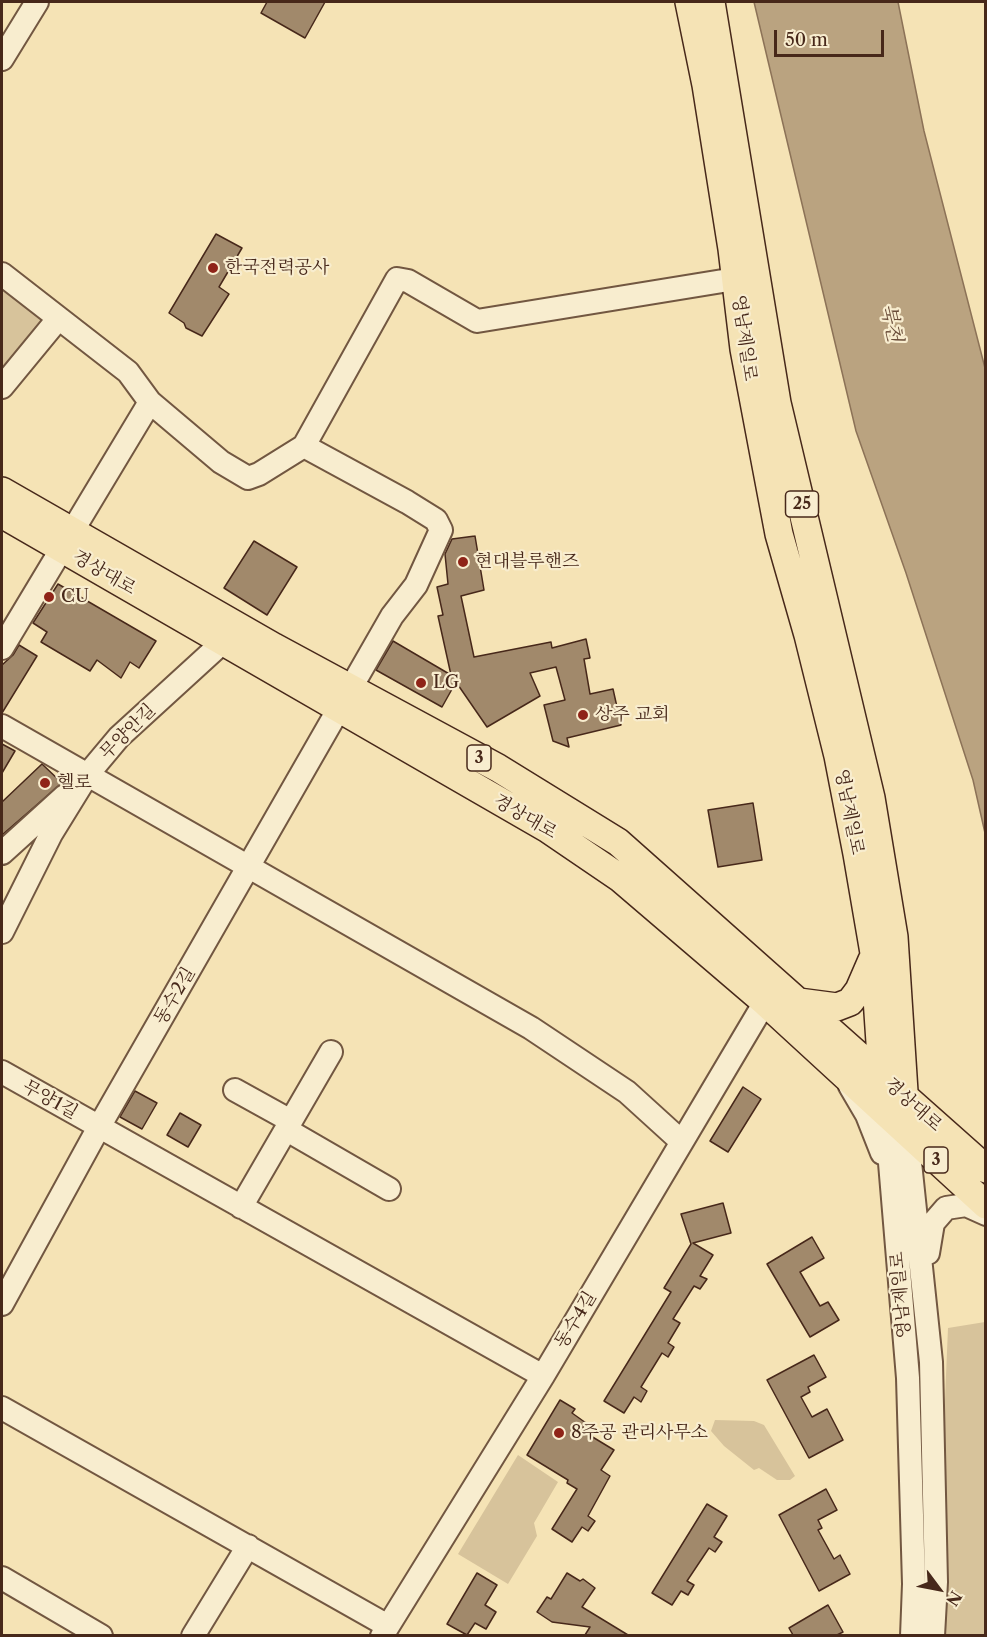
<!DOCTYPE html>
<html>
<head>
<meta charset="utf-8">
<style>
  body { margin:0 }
  #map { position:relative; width:987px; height:1637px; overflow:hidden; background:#f5e3b5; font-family:"Libre Caslon Text",serif }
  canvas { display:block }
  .frame { position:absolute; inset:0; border:3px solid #47281a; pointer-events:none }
  .north { position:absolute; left:909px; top:1559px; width:60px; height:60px; -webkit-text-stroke:4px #f8edcf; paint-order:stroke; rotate:122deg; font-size:16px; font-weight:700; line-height:24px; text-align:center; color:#47281a }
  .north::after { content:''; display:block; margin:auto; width:21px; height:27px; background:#47281a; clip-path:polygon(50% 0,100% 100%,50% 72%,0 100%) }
  .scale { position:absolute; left:774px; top:30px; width:110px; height:27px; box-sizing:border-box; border:3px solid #47281a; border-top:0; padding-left:8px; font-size:18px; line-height:21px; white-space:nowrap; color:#47281a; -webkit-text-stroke:4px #f8edcf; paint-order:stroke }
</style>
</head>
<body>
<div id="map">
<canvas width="987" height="1637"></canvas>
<div class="frame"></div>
<div class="north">N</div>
<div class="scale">50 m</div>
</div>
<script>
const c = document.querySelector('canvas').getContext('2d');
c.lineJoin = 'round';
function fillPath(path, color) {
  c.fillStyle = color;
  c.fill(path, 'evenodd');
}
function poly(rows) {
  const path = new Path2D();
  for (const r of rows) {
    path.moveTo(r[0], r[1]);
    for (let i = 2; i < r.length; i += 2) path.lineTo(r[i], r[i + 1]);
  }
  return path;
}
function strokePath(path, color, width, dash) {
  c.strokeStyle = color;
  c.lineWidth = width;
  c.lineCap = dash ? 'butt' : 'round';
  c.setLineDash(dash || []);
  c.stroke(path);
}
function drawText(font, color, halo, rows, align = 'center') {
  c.font = font + ' "Libre Caslon Text","Noto Serif KR",serif';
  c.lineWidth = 4.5;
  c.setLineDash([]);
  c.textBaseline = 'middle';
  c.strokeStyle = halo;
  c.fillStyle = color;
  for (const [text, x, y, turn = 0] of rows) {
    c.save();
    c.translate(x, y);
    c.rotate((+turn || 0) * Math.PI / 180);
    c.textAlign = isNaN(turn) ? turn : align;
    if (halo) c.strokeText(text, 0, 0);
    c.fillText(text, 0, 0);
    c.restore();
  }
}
const green = poly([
  [2,285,44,323,2,376],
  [985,1322,985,1635,935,1636,948,1328],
  [715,1420,754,1421,764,1425,795,1476,790,1480,777,1480,759,1468,754,1470,724,1446,711,1431],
  [518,1455,558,1482,534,1523,537,1536,508,1584,458,1554]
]);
const water = poly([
  [754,2,898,2,924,131,985,368,985,833,973,780,906,573,856,431,754,2]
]);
const building = poly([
  [267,2,325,2,305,38,261,13,267,2],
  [216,234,242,248,219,287,229,294,202,336,186,328,184,323,169,313,216,234],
  [475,536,484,590,461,596,474,657,551,642,552,648,586,639,590,658,584,659,590,694,613,689,621,725,567,738,569,747,553,741,544,705,565,700,556,667,530,673,540,696,487,727,456,682,442,707,376,670,393,641,451,675,438,616,443,615,437,587,448,584,445,554,452,539,475,536],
  [254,541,297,567,267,615,224,588,254,541],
  [58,584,156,641,139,668,130,662,121,678,97,660,90,671,41,642,47,632,33,623,58,584],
  [19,645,37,656,2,713,2,665,13,655,19,645],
  [2,744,15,751,2,773,2,744],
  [42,764,62,783,2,835,2,802,42,764],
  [753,803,762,860,718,867,708,810,753,803],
  [743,1087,761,1099,728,1152,710,1141,743,1087],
  [135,1091,157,1103,142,1129,120,1117,135,1091],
  [180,1113,201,1125,188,1147,167,1135,180,1113],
  [723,1203,731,1233,693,1243,713,1255,700,1276,707,1279,700,1289,694,1286,673,1319,680,1323,668,1343,674,1347,668,1357,662,1353,641,1387,647,1391,641,1402,634,1397,624,1413,604,1401,671,1292,664,1288,691,1244,681,1214,723,1203],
  [812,1237,824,1258,800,1272,820,1306,828,1302,839,1320,810,1337,767,1264,812,1237],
  [814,1355,826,1377,808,1387,810,1392,801,1397,812,1417,827,1409,843,1440,809,1458,767,1380,814,1355],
  [560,1400,575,1409,572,1413,586,1423,581,1430,614,1450,601,1470,610,1476,588,1516,595,1521,588,1531,582,1527,572,1542,552,1529,577,1489,567,1483,568,1480,527,1455,560,1400],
  [826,1489,837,1510,818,1520,822,1528,818,1530,834,1559,840,1555,850,1574,819,1591,779,1515,826,1489],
  [707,1504,727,1516,714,1537,722,1542,715,1552,709,1548,687,1581,694,1585,688,1595,681,1591,672,1605,652,1593,707,1504],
  [477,1573,497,1585,485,1605,496,1612,486,1629,475,1623,467,1635,447,1624,477,1573],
  [567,1573,580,1581,583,1579,595,1588,582,1607,628,1635,585,1635,590,1627,552,1622,537,1612,547,1597,551,1599,567,1573],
  [828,1605,843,1632,837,1635,793,1635,789,1628,828,1605]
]);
const minor = poly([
  [2,59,37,2],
  [2,274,128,372,150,402,221,462,248,478,259,474,304,446,407,502,436,520,441,530,416,585,392,616,99,1127,2,1304],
  [2,387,58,319],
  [304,446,397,279,408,281,477,321,735,279],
  [2,648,150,402],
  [2,726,531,1028,627,1092,682,1142],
  [2,853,65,796],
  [2,932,51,834,88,774,119,737,223,642],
  [2,1072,543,1376],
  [850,1086,867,1115,882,1153],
  [235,1090,291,1121],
  [886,1115,908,1378,914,1584,912,1636],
  [287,1130,389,1189],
  [907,1134,931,1362,936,1582,933,1636],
  [241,1207,331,1052],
  [928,1253,933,1223,946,1208,966,1205,986,1214],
  [2,1408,388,1626],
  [2,1578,101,1636],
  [193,1636,248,1546],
  [382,1636,543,1376,765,1002]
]);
const major = poly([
  [689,2,706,85,732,249,744,349,779,534,808,635,838,756,857,854,874,953,883,1087],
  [711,2,777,403,871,798,894,937,905,1107],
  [2,491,274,647,498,768,618,842,986,1169],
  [2,514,548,829,620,878,765,1002,986,1205],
  [799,1002,837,1007,850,1002,859,990,872,960]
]);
const markers = [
  [213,268,6,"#8f2418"],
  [463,562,6,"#8f2418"],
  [49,597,6,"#8f2418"],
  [421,683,6,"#8f2418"],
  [583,715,6,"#8f2418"],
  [45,783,6,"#8f2418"],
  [559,1433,6,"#8f2418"]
];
const shields = [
  [802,504,33],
  [479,758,24],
  [936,1160,24]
];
const shieldNames = [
  ["25",802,504],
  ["3",479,758],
  ["3",936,1160]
];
const poiNames = [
  ["한국전력공사",225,268],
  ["현대블루핸즈",475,562],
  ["CU",61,597],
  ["LG",433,683],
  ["상주 교회",595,715],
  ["헬로",57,783],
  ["8주공 관리사무소",571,1433]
];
const streetNames = [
  ["영남제일로",744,338,82],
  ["경상대로",104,573,30],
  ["무양안길",128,732,-45],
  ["영남제일로",849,812,79],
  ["경상대로",525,817,30],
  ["동수2길",175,996,-60],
  ["무양1길",50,1100,29],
  ["경상대로",913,1105,42],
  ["영남제일로",901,1295,-95],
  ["동수4길",576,1320,-59]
];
const waterNames = [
  ["북천",891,323,78]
];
fillPath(green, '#d7c39b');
fillPath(water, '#baa380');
strokePath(water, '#8c7257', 1.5);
fillPath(building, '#a1896b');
strokePath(building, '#47281a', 1.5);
strokePath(minor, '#725741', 26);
strokePath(major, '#47281a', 30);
strokePath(minor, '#f8edcf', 22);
strokePath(major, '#f5e3b5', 27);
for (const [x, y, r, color] of markers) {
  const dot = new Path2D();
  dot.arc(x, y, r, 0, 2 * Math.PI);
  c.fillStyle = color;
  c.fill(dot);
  strokePath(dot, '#f8edcf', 2);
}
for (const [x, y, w] of shields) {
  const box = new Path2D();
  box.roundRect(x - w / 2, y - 13, w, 26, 4.5);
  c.fillStyle = '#f8edcf';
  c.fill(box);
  strokePath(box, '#47281a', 1.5);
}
drawText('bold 16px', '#47281a', null, shieldNames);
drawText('18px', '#47281a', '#f8edcf', poiNames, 'left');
drawText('18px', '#47281a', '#f8edcf', streetNames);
drawText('italic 20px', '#6a4d39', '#f8edcf', waterNames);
</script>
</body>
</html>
